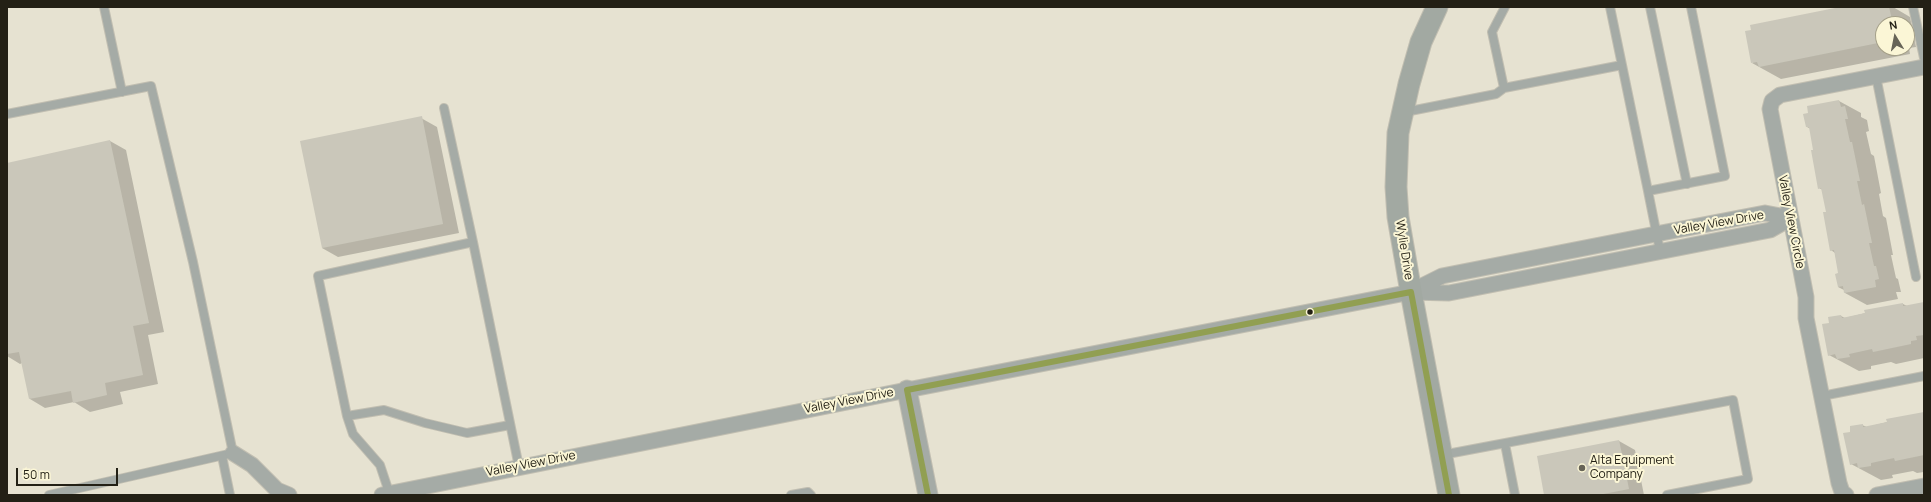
<!DOCTYPE html>
<html>
<head>
<meta charset="utf-8">
<style>
  body { margin:0 }
  #map { position:relative; width:1931px; height:502px; overflow:hidden; background:#e6e2d1; font-family:Manrope,sans-serif }
  canvas { display:block }
  .frame { position:absolute; inset:0; border:8px solid #232015; pointer-events:none }
  .north { position:absolute; left:1875px; top:16px; width:40px; height:40px; box-sizing:border-box; background:#fbf6d6; border:1px solid #a5a089; border-radius:50%; rotate:350deg; font-size:11px; font-weight:700; line-height:16px; text-align:center; color:#232015 }
  .north::after { content:''; display:block; margin:auto; width:14px; height:18px; background:#676457; clip-path:polygon(50% 0,100% 100%,50% 72%,0 100%) }
  .scale { position:absolute; left:16px; top:468px; width:102px; height:18px; box-sizing:border-box; border:2px solid #232015; border-top:0; padding-left:5px; font-size:12px; line-height:14px; white-space:nowrap; color:#232015; -webkit-text-stroke:3px #fbf6d6; paint-order:stroke }
</style>
</head>
<body>
<div id="map">
<canvas width="1931" height="502"></canvas>
<div class="frame"></div>
<div class="north">N</div>
<div class="scale">50 m</div>
</div>
<script>
const c = document.querySelector('canvas').getContext('2d');
c.lineJoin = 'round';
function fillPath(path, color) {
  c.fillStyle = color;
  c.fill(path, 'evenodd');
}
function poly(rows) {
  const path = new Path2D();
  for (const r of rows) {
    path.moveTo(r[0], r[1]);
    for (let i = 2; i < r.length; i += 2) path.lineTo(r[i], r[i + 1]);
  }
  return path;
}
function strokePath(path, color, width, dash) {
  c.strokeStyle = color;
  c.lineWidth = width;
  c.lineCap = dash ? 'butt' : 'round';
  c.setLineDash(dash || []);
  c.stroke(path);
}
function drawText(font, color, halo, rows, align = 'center') {
  c.font = font + ' Manrope,sans-serif';
  c.lineWidth = 4;
  c.setLineDash([]);
  c.textBaseline = 'middle';
  c.strokeStyle = halo;
  c.fillStyle = color;
  for (const [text, x, y, turn = 0] of rows) {
    c.save();
    c.translate(x, y);
    c.rotate((+turn || 0) * Math.PI / 180);
    c.textAlign = isNaN(turn) ? turn : align;
    if (halo) c.strokeText(text, 0, 0);
    c.fillText(text, 0, 0);
    c.restore();
  }
}
const shadow = poly([
  [1846,7,1893,7,1910,17,1916,47,1909,48,1910,54,1781,79,1752,63],
  [1883,24,1907,24,1907,48,1883,48],
  [1839,101,1861,113,1861,117,1867,120,1869,131,1866,132,1871,154,1874,156,1881,193,1879,194,1883,216,1886,218,1893,255,1891,255,1896,278,1898,279,1901,292,1896,292,1898,299,1867,305,1845,293,1844,290,1838,287,1839,274,1835,253,1831,250,1827,212,1823,190,1819,188,1811,129,1807,127],
  [421,118,437,127,459,233,338,257,322,248],
  [110,141,126,150,164,332,148,335,158,384,120,392,123,404,90,412,74,402,45,408,30,399,22,363,20,364,7,356,7,164],
  [1924,303,1924,358,1896,364,1891,362,1871,366,1871,369,1859,371,1829,355,1830,323,1841,316,1845,318,1903,304,1907,306],
  [1924,413,1924,472,1917,473,1913,471,1892,475,1893,478,1881,480,1851,464,1852,432,1862,425,1867,427],
  [1619,441,1635,450,1644,495,1545,495]
]);
const building = poly([
  [1840,7,1889,7,1893,24,1883,24,1883,42,1759,67,1757,62,1751,63,1745,31,1751,30,1750,25],
  [1839,100,1841,107,1845,106,1848,119,1845,119,1850,142,1852,142,1860,181,1857,181,1862,205,1864,204,1872,243,1869,243,1874,266,1876,266,1879,279,1875,280,1876,287,1844,293,1843,286,1838,287,1835,274,1838,273,1834,250,1830,251,1823,212,1826,212,1821,188,1818,189,1811,150,1813,150,1809,127,1806,127,1803,114,1808,113,1807,106],
  [422,116,443,224,322,248,300,141],
  [110,140,149,323,133,326,143,375,105,383,107,395,73,403,71,391,29,399,19,352,7,354,7,163],
  [1924,302,1924,335,1916,336,1917,340,1911,341,1911,344,1873,352,1872,349,1849,354,1850,357,1837,359,1835,354,1828,356,1822,324,1829,323,1828,317,1841,315,1842,318,1865,313,1864,310,1903,303,1903,306],
  [1924,412,1924,455,1895,461,1894,458,1871,463,1871,466,1858,468,1857,463,1850,465,1843,433,1850,432,1850,426,1863,424,1863,427,1887,422,1886,419],
  [1619,440,1629,489,1598,495,1544,495,1537,456]
]);
const service = poly([
  [104,7,122,92],
  [1610,7,1622,65],
  [1650,7,1687,184],
  [1913,7,1924,58],
  [1876,76,1916,277],
  [1504,88,1492,32,1505,7],
  [1405,112,1496,94,1504,88,1622,65,1648,191,1725,176,1691,7],
  [7,114,151,86,193,262,233,453,49,495],
  [1648,191,1660,251],
  [473,242,519,467],
  [1822,396,1924,376],
  [347,416,318,276,473,242,444,108],
  [1505,444,1515,495],
  [1442,455,1733,400,1748,479,1667,495],
  [222,456,230,495],
  [390,495,380,465,353,434,347,416,384,410,425,423,467,433,510,425],
  [791,495,808,492,811,495]
]);
const minor = poly([
  [1412,291,1442,276,1656,234,1765,213,1791,218],
  [233,453,252,465,277,490,289,495],
  [382,495,907,390,1411,292,1449,293,1770,230,1791,218],
  [1846,495,1842,492,1839,483,1806,318,1806,297,1770,109,1772,101,1780,95,1924,67],
  [1877,495,1924,486]
]);
const tertiary = poly([
  [907,390,928,495]
]);
const secondary = poly([
  [1437,7,1421,42,1409,84,1398,133,1396,187,1398,217,1411,292,1449,495]
]);
const bus1 = poly([
  [1411,292,1449,495],
  [907,390,1411,292],
  [907,390,928,495]
]);
const markers = [
  [1310,312,3.5,"#232015"],
  [1582,468,4,"#676457"]
];
const streetNames = [
  ["Valley View Circle",1791,222,79],
  ["Valley View Drive",1719,223,-10],
  ["Wylie Drive",1404,250,81],
  ["Valley View Drive",849,401,-11],
  ["Valley View Drive",531,464,-11]
];
const poiNames = [
  ["Alta Equipment",1590,461],
  ["Company",1590,475]
];
fillPath(shadow, '#0003');
fillPath(building, '#cac7ba');
strokePath(service, '#c1beb1', 10);
strokePath(minor, '#c1beb1', 17);
strokePath(tertiary, '#c1beb1', 21);
strokePath(secondary, '#c1beb1', 23);
strokePath(service, '#a5aba6', 8);
strokePath(minor, '#a5aba6', 15);
strokePath(tertiary, '#a5aba6', 19);
strokePath(secondary, '#a2a9a2', 21);
strokePath(bus1, '#919f52', 6);
for (const [x, y, r, color] of markers) {
  const dot = new Path2D();
  dot.arc(x, y, r, 0, 2 * Math.PI);
  c.fillStyle = color;
  c.fill(dot);
  strokePath(dot, '#fbf6d6', 1.5);
}
drawText('12px', '#232015', '#fbf6d6', streetNames);
drawText('12px', '#232015', '#fbf6d6', poiNames, 'left');
</script>
</body>
</html>
